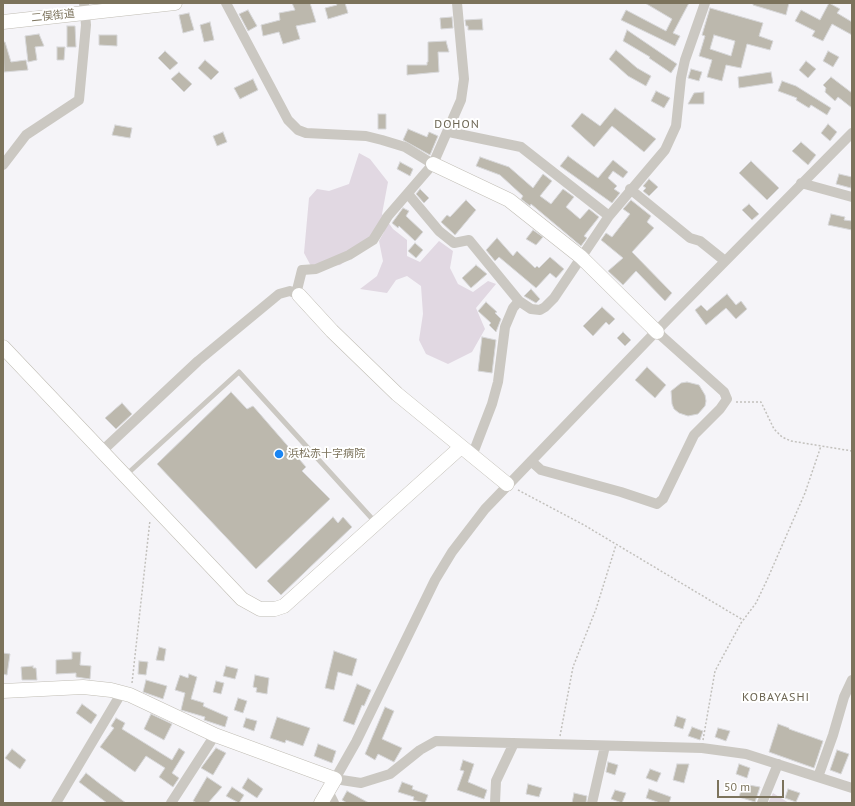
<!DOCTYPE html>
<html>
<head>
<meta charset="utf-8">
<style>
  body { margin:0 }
  #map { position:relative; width:855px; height:806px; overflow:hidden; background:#f5f4f8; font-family:"PT Sans",sans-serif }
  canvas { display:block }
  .frame { position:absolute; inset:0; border:4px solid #7c735c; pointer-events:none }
  .scale { position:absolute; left:717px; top:780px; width:67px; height:18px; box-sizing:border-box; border:2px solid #7c735c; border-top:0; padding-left:5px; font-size:12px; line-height:14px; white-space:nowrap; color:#7c735c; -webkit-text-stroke:3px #fff; paint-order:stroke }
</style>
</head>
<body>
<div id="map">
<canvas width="855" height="806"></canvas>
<div class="frame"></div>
<div class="scale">50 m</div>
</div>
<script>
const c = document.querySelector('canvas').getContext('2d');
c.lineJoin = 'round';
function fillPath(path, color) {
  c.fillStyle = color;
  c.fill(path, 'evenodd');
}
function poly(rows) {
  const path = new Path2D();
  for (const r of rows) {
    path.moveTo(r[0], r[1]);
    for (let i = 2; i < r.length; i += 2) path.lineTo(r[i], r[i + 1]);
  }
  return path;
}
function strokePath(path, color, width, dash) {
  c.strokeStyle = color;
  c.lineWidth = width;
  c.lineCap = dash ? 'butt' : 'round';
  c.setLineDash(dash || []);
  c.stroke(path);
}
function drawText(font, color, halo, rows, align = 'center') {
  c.font = font + ' "PT Sans","Noto Sans JP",sans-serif';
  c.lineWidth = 4;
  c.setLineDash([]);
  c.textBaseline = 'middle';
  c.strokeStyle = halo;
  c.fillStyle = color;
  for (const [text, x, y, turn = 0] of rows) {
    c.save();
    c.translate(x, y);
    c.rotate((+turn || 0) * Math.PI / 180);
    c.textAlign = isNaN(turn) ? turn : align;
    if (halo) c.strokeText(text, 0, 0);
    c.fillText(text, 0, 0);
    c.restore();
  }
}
const green = poly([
  [359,153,370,159,388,182,382,214,393,229,407,240,407,256,420,262,439,241,453,251,450,268,458,284,473,292,488,281,496,284,476,308,485,329,472,352,448,364,426,354,419,340,423,314,421,286,407,276,396,280,387,293,360,289,377,276,383,261,379,241,384,232,380,228,359,252,340,265,312,268,304,253,309,198,317,189,329,191,349,184],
  [773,793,789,803,768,803]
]);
const building = poly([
  [292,3,310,3,316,22,296,26,300,39,283,44,279,32,263,36,261,25,280,20,279,13,295,10,292,3],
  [336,3,345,3,348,13,328,19,325,8,337,5,336,3],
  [645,3,689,3,673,33,680,36,675,46,621,20,626,10,666,31,672,19,645,3],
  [753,3,789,3,786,15,753,5,753,3],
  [829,3,840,9,837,13,852,22,852,35,832,24,823,41,812,36,815,31,795,21,801,10,820,20,829,3],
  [710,8,763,23,759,36,773,41,770,50,747,44,741,68,726,65,722,81,707,77,712,60,699,56,705,36,702,35,710,8],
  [714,35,735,41,731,56,710,49,714,35],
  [248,10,257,26,248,31,239,14,248,10],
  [189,13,194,30,183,33,179,15,189,13],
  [452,17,453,28,441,29,440,18,452,17],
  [482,19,483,30,468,30,468,26,466,26,465,20,482,19],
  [210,22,214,40,204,42,200,25,210,22],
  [67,26,75,26,76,47,67,47,67,26],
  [627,30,677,64,671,73,649,58,650,57,623,41,627,30],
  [39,34,44,46,35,47,37,60,28,62,25,36,39,34],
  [99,35,117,35,117,46,99,45,99,35],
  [446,41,449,52,438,52,439,72,407,75,407,65,427,65,427,62,428,62,428,42,446,41],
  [3,42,5,42,11,62,26,60,28,70,4,72,3,42],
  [57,47,65,47,64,60,57,60,57,47],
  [616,50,637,68,651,76,646,86,628,76,609,59,616,50],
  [165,51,178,63,170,70,158,58,165,51],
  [828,51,839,57,833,67,823,61,828,51],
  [205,60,219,72,211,80,198,68,205,60],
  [806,61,816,69,808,78,799,70,806,61],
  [691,69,702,72,699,81,688,78,691,69],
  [179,72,192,84,184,92,171,79,179,72],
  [771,72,773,83,739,88,738,77,771,72],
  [831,77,852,93,852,108,838,97,835,101,825,92,826,88,823,85,831,77],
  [253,79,258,90,240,99,234,88,253,79],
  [782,81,796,86,831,108,827,115,811,105,809,108,796,100,797,98,778,91,782,81],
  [656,91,670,98,664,108,651,101,656,91],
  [704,92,704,104,688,104,694,93,704,92],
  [615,108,656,139,644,152,612,126,594,147,571,126,582,113,600,126,615,108],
  [378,114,386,114,386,129,378,129,378,114],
  [828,124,837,132,830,141,821,133,828,124],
  [115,125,132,128,130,138,112,135,115,125],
  [408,129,427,137,429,132,438,136,430,155,403,140,408,129],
  [223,132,227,142,217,146,213,136,223,132],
  [801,142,816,155,808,165,792,151,801,142],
  [568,156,598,178,613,160,628,172,623,178,613,171,608,178,617,186,614,189,620,193,612,203,560,166,568,156],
  [480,157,509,167,533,188,543,174,552,181,540,196,551,204,563,189,574,197,566,207,580,219,589,209,599,217,584,236,587,238,581,246,531,204,530,206,521,199,523,196,500,175,476,166,480,157],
  [751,161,779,188,767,200,739,173,751,161],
  [400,162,413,169,410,176,397,169,400,162],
  [839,174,852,177,851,188,836,184,839,174],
  [649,179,658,187,649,196,643,191,646,188,643,186,649,179],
  [420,189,429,198,424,203,416,194,420,189],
  [466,200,476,210,455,235,441,222,447,215,450,217,466,200],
  [631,200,651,216,647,222,654,228,632,252,672,293,665,301,636,271,623,285,608,271,623,258,601,240,606,233,612,237,630,214,623,209,631,200],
  [749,204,759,214,752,220,742,210,749,204],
  [403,208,409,211,406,216,423,232,415,241,399,226,398,228,392,223,403,208],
  [831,214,845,217,844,220,852,221,852,230,828,225,831,214],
  [533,230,543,237,536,245,526,239,533,230],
  [497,238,513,256,517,251,535,268,537,266,539,268,550,257,564,269,556,278,550,273,536,288,499,257,495,261,486,250,497,238],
  [415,243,423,250,416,258,408,251,415,243],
  [476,265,487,274,471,288,462,278,476,265],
  [531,289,540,299,536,303,524,296,531,289],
  [727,294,736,305,741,301,747,309,736,319,726,308,706,325,695,310,701,305,707,311,727,294],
  [486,302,497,312,495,313,501,319,496,332,489,325,491,323,478,311,486,302],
  [602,307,615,319,609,325,606,322,593,336,583,326,602,307],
  [623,332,631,340,625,346,617,338,623,332],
  [482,337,496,340,492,373,478,371,482,337],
  [647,367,666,385,655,398,635,380,647,367],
  [687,382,699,385,705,395,706,401,705,406,698,414,688,416,679,413,674,409,672,404,671,391,681,383,687,382],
  [231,392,247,409,253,406,306,467,302,471,330,499,256,569,157,464,231,392],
  [122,403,132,414,116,429,105,418,122,403],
  [333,517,338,523,343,517,352,527,281,595,267,581,333,517],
  [159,647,166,649,164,661,156,660,159,647],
  [334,651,357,659,352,676,338,672,334,690,325,688,334,651],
  [72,652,81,652,80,665,91,666,90,679,76,677,76,673,56,674,56,660,72,659,72,652],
  [3,653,10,654,7,675,3,674,3,653],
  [139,661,148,662,146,675,138,674,139,661],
  [33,666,33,668,36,668,37,680,22,680,21,667,33,666],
  [226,666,238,669,235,679,223,676,226,666],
  [189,674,197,677,191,699,204,703,203,706,228,717,225,727,204,720,205,717,181,710,185,693,175,690,180,675,188,678,189,674],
  [255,675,269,678,267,694,256,692,257,688,253,687,255,675],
  [146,680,167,686,163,699,143,692,146,680],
  [216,681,224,683,221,694,213,692,216,681],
  [357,684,371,690,364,706,362,705,354,725,343,721,357,684],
  [238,698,247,701,243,713,234,710,238,698],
  [82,704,97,715,91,724,76,713,82,704],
  [385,707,394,711,382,739,402,748,394,762,378,754,375,760,365,754,385,707],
  [151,714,172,724,164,740,144,729,151,714],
  [677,716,686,719,683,729,674,726,677,716],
  [277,717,310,728,303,746,286,740,285,743,270,738,277,717],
  [116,718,125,723,122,729,172,760,179,748,185,752,172,773,179,778,173,787,159,777,165,768,146,756,135,772,100,747,114,728,111,726,116,718],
  [246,718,257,721,254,731,243,727,246,718],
  [778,724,789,728,789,729,823,741,814,768,769,752,778,724],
  [692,727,703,731,700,740,688,736,692,727],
  [718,728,730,731,726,741,715,737,718,728],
  [318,744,336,751,332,763,314,756,318,744],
  [216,748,226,753,213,775,201,768,216,748],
  [12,749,26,760,20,769,5,758,12,749],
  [837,750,849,754,841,774,830,770,837,750],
  [463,760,474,764,468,782,487,790,484,799,457,790,464,771,460,770,463,760],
  [608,762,618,765,615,775,606,772,608,762],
  [677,764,689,764,684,783,673,780,677,764],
  [739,764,750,768,747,778,736,774,739,764],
  [650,769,661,773,657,782,646,778,650,769],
  [86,773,100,784,126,803,107,803,79,782,86,773],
  [207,777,222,787,208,803,197,803,193,801,207,777],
  [248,778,263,789,257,798,242,788,248,778],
  [402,782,413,786,412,789,428,795,425,803,413,800,414,797,398,792,402,782],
  [528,784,542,788,539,797,526,794,528,784],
  [743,784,760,787,755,802,739,797,743,784],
  [232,787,244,795,239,803,226,796,232,787],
  [649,789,671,797,669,803,660,803,646,798,649,789],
  [788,789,800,793,796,802,785,798,788,789],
  [615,790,626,793,622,803,611,799,615,790],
  [347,791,369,803,347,803,342,800,347,791],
  [574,793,587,796,586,803,572,803,574,793]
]);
const path = poly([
  [736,402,761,402,774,429,782,437,791,441,852,451],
  [518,490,584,525,743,620],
  [132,683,150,520],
  [560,736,573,667,596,609,616,545],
  [703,740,715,671,741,623,756,603,767,580,805,493,821,446]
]);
const lane = poly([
  [126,475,239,372,376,523]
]);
const street = poly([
  [226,3,288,120,298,130,306,133,366,136,382,140,405,147,433,164],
  [449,132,521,147,609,216],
  [852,133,670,317,485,509,452,552,435,580,356,742,335,779,361,783,390,774,420,750,436,741,702,748,746,754,852,788],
  [3,165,26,135,79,100,86,25,84,3],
  [801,183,852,197],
  [630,189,690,238,700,241,725,261],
  [408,194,439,231,454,243,469,240,519,301,531,309,540,310,545,307,554,298,609,216,665,150,676,126,681,78,685,60,705,3],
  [296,294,302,270,316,269,349,255,373,240,388,216,433,164,461,100,464,79,457,3],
  [102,451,198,361,279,294,290,291,299,295],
  [472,456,492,404,498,382,505,327,513,308,519,301],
  [531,461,541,470,621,492,657,504,663,499,694,435,720,409,727,399,724,392,657,332],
  [818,777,833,735,844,697,852,680],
  [328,791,334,803],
  [56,803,122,692],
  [171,803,215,735],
  [495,803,496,781,514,743],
  [592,803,605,746],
  [762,803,778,764]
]);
const secondary = poly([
  [3,22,175,3],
  [433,164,509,200,581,257,657,332],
  [299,295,332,331,397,394,507,484],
  [3,347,242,599,260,609,275,609,284,606,461,447],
  [3,691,83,687,111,690,130,695,215,735,335,779,321,803]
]);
const markers = [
  [279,454,5,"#1985f3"]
];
const streetNames = [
  ["二俣街道",53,16,-6]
];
const poiNames = [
  ["浜松赤十字病院",288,454]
];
const neighbourhoodNames = [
  ["DOHON",457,125],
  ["KOBAYASHI",776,698]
];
fillPath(green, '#e1d8e2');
fillPath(building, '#bcb8ad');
strokePath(building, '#d7d7d9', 1);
strokePath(secondary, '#c0bdb4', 15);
strokePath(path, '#c2c0bc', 1.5, [2, 2]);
strokePath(lane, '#cbc8c2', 5);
strokePath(street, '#cbc8c2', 10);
strokePath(secondary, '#fff', 14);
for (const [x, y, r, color] of markers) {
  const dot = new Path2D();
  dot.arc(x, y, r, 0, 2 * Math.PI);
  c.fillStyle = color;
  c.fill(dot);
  strokePath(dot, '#fff', 1.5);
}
drawText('11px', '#7c735c', '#fff', streetNames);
drawText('11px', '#7c735c', '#fff', poiNames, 'left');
c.letterSpacing = '1px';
drawText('12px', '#6c6552', '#fff', neighbourhoodNames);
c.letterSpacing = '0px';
</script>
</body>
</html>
